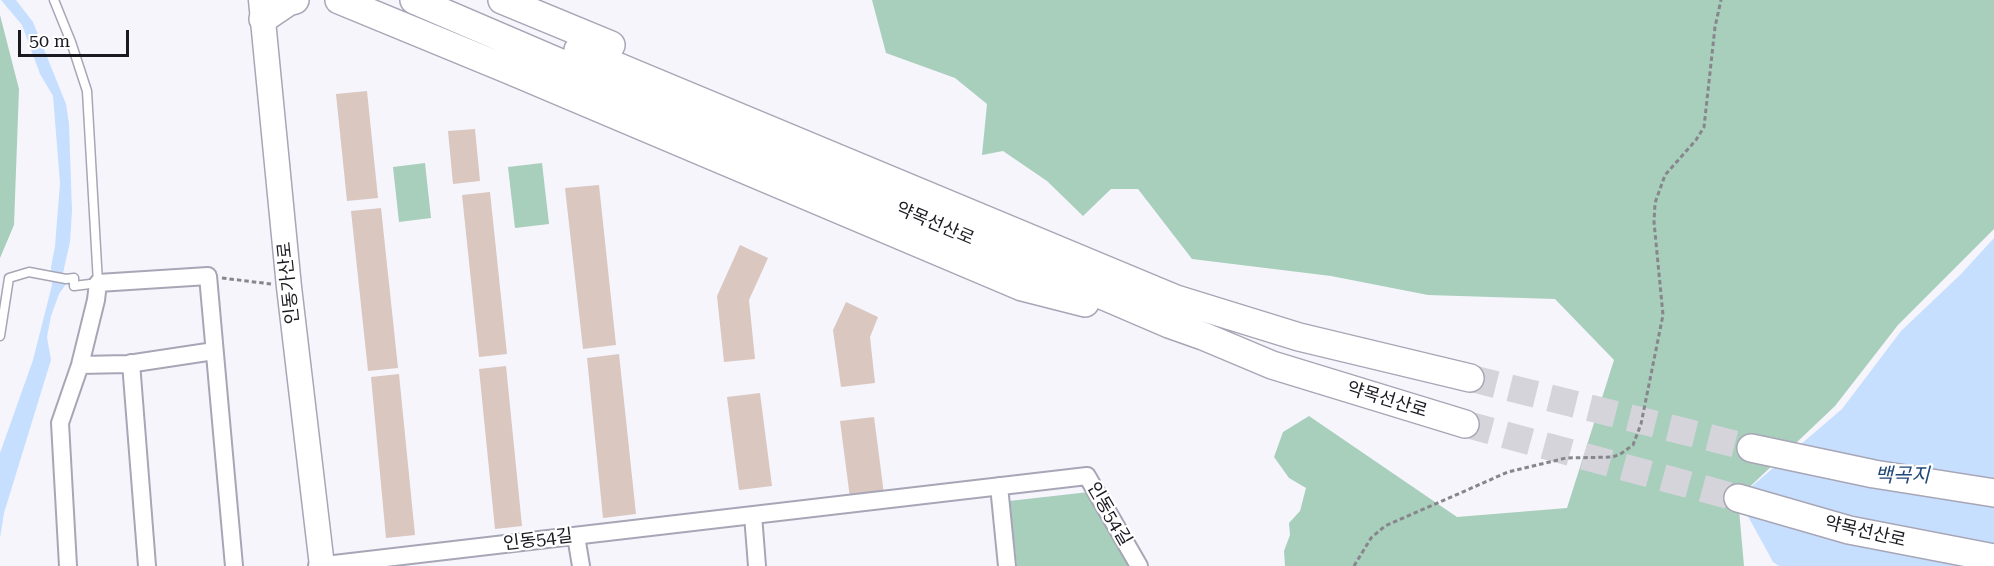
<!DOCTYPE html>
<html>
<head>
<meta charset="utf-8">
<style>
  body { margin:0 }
  #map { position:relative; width:1994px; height:566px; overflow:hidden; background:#f6f5fc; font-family:"Roboto Serif",serif }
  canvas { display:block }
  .scale { position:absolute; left:18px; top:30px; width:111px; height:27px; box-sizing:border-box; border:3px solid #1a1920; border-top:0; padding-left:8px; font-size:18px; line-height:21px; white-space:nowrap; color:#1a1920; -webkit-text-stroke:4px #fff; paint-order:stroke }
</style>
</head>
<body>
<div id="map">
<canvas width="1994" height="566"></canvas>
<div class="scale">50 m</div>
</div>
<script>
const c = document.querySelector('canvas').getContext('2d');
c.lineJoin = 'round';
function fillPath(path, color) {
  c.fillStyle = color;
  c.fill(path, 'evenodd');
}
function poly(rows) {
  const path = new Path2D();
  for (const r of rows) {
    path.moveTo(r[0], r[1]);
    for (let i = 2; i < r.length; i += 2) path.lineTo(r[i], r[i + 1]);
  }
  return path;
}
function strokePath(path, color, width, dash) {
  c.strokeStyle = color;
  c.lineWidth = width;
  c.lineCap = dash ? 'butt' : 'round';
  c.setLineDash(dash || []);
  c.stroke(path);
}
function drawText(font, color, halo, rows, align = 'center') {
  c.font = font + ' "Roboto Serif","Noto Sans KR",serif';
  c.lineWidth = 4.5;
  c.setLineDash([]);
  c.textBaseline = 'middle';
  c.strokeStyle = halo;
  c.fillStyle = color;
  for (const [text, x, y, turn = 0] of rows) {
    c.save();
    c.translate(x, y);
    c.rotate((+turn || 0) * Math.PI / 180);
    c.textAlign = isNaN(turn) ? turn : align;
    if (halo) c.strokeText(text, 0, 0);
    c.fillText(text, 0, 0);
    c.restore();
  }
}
const green = poly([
  [872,0,1994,0,1994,229,1898,325,1835,406,1738,498,1744,566,1285,566,1284,551,1290,535,1289,523,1300,511,1306,488,1289,478,1274,457,1283,432,1309,416,1457,517,1567,508,1614,360,1555,299,1428,295,1331,276,1192,259,1138,189,1111,189,1083,216,1047,181,1003,151,982,155,987,104,955,78,886,53],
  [0,15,19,89,14,225,0,258],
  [425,163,431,218,399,222,393,167],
  [542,163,549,224,515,228,508,167],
  [1089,492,1140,566,1017,566,1009,501]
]);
const water = poly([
  [1,0,16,0,33,22,66,104,69,124,72,211,70,242,63,273,71,277,59,294,51,316,47,337,51,360,4,513,0,538,0,453,33,360,52,285,51,267,55,246,60,183,53,96,40,74,22,25],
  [1994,238,1994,566,1779,566,1773,562,1738,498,1842,409,1901,331,1961,274]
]);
const building = poly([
  [367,91,378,198,347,201,336,94],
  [475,129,480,181,453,184,448,131],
  [599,185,616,345,583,349,565,188],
  [490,192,507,354,479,357,462,195],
  [381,208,398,368,368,371,351,211],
  [740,245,768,258,749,300,755,359,724,362,717,296],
  [846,302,878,317,870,337,875,383,841,387,833,330],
  [619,354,636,514,603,518,587,358],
  [506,366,522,526,495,529,479,369],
  [399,374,415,535,386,538,371,377],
  [760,393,772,486,739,490,727,397],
  [874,417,884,494,850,498,840,421]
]);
const trunkTunnel = poly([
  [1470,378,1751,448],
  [1465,424,1738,498]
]);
const path = poly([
  [222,278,271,284],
  [1354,566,1371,538,1385,526,1508,472,1566,458,1613,457,1622,453,1633,445,1641,424,1663,315,1654,222,1655,203,1665,175,1696,140,1704,127,1715,27,1721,0]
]);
const service = poly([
  [0,336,9,278,29,272,66,279,74,278,74,286,98,283,87,91,71,42,54,0]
]);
const minor = poly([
  [131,363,147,566],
  [80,365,128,364,214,351],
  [999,486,1007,566],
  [753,515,757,566],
  [576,536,581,566],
  [68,566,60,423,80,365,96,300,98,283,208,276,234,566],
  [317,566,1087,476,1139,566]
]);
const secondary = poly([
  [261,0,289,287,322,566]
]);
const trunk = poly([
  [339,0,509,70,1022,287,1085,303],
  [414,0,1169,324,1203,336,1272,365,1465,424],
  [502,0,611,45],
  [263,19,288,2,295,0],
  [578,50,1176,299,1299,337,1470,378],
  [1751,448,1874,474,1994,493],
  [1738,498,1849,530,1994,558]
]);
const streetNames = [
  ["약목선산로",935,224,23],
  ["인동가산로",289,283,-96],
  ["약목선산로",1387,400,17],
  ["인동54길",1109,514,60],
  ["약목선산로",1865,532,13],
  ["인동54길",538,540,-7]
];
const waterNames = [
  ["백곡지",1902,476]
];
fillPath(green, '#a8cebc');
fillPath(water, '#c7dffe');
fillPath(building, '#dac7c0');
strokePath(trunkTunnel, '#d5d4db', 27, [27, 14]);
strokePath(service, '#a7a6b6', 11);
strokePath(minor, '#a7a6b6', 20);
strokePath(secondary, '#a7a6b6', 27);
strokePath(trunk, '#a7a6b6', 30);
strokePath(path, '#87868d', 3, [4.5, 3]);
strokePath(service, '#fff', 8);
strokePath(minor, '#fff', 16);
strokePath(secondary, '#fff', 24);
strokePath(trunk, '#fff', 27);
drawText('18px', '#1a1920', '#fff', streetNames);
drawText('italic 20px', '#204878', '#fff', waterNames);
</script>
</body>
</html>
